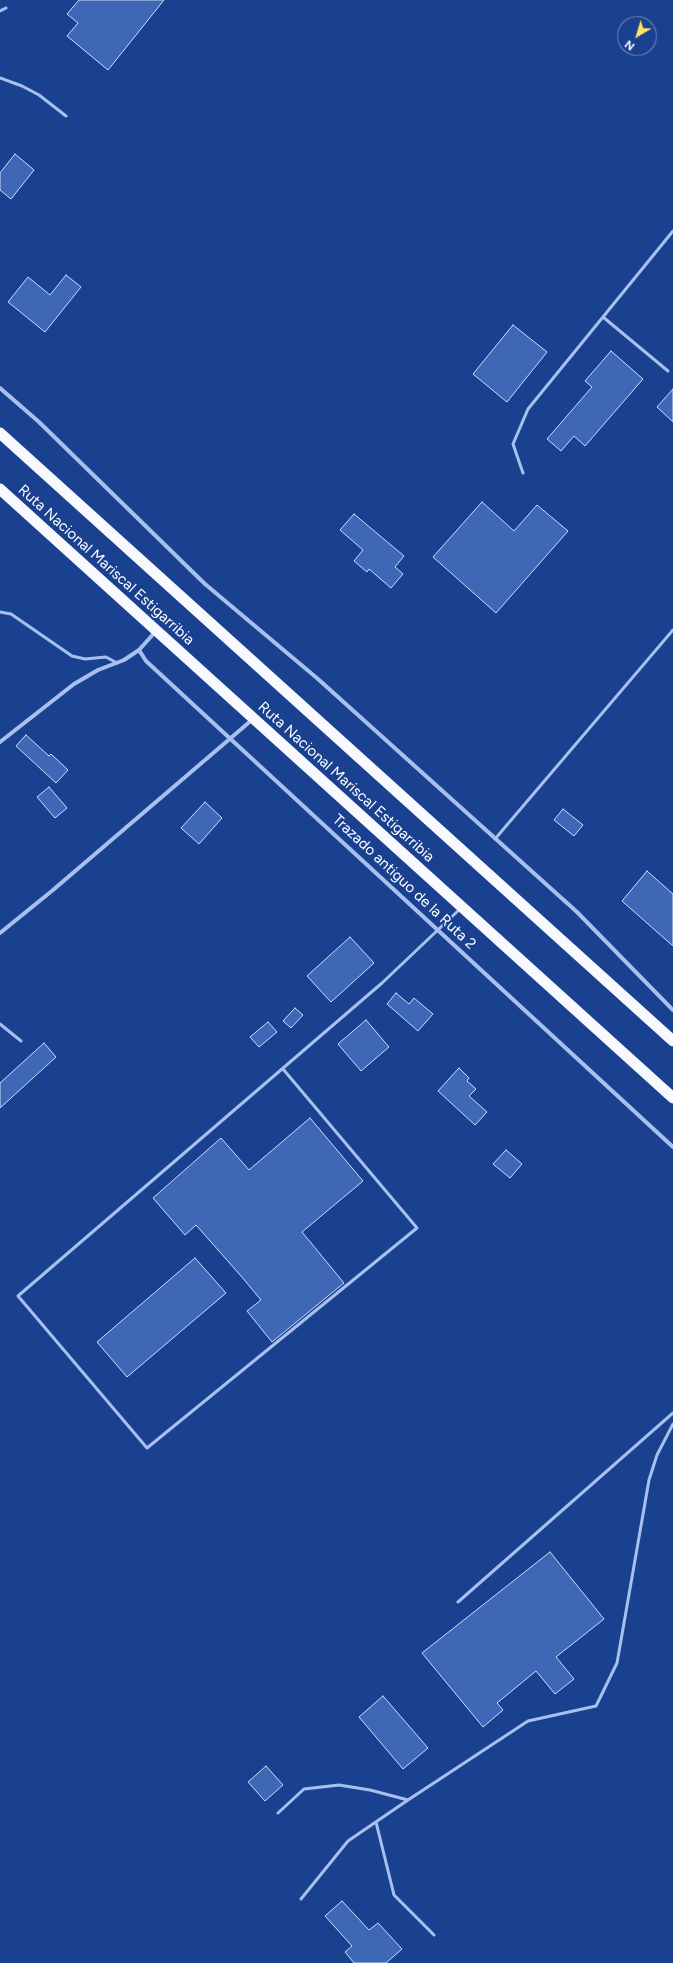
<!DOCTYPE html>
<html>
<head>
<meta charset="utf-8">
<style>
  body { margin:0 }
  #map { position:relative; width:673px; height:1963px; overflow:hidden; background:#1a418f; font-family:Figtree,sans-serif }
  canvas { display:block }
  .north { position:absolute; left:617px; top:16px; width:40px; height:40px; box-sizing:border-box; background:#1a418f; border:1px solid #768dbc; border-radius:50%; rotate:218deg; font-size:11px; font-weight:700; line-height:16px; text-align:center; color:#fff }
  .north::after { content:''; display:block; margin:auto; width:14px; height:18px; background:#ffe365; clip-path:polygon(50% 0,100% 100%,50% 72%,0 100%) }
</style>
</head>
<body>
<div id="map">
<canvas width="673" height="1963"></canvas>
<div class="north">N</div>
</div>
<script>
const c = document.querySelector('canvas').getContext('2d');
c.lineJoin = 'round';
function fillPath(path, color) {
  c.fillStyle = color;
  c.fill(path, 'evenodd');
}
function poly(rows) {
  const path = new Path2D();
  for (const r of rows) {
    path.moveTo(r[0], r[1]);
    for (let i = 2; i < r.length; i += 2) path.lineTo(r[i], r[i + 1]);
  }
  return path;
}
function strokePath(path, color, width, dash) {
  c.strokeStyle = color;
  c.lineWidth = width;
  c.lineCap = dash ? 'butt' : 'round';
  c.setLineDash(dash || []);
  c.stroke(path);
}
function drawText(font, color, halo, rows, align = 'center') {
  c.font = font + ' Figtree,sans-serif';
  c.lineWidth = 3.5;
  c.setLineDash([]);
  c.textBaseline = 'middle';
  c.strokeStyle = halo;
  c.fillStyle = color;
  for (const [text, x, y, turn = 0] of rows) {
    c.save();
    c.translate(x, y);
    c.rotate((+turn || 0) * Math.PI / 180);
    c.textAlign = isNaN(turn) ? turn : align;
    if (halo) c.strokeText(text, 0, 0);
    c.fillText(text, 0, 0);
    c.restore();
  }
}
const building = poly([
  [79,0,164,0,108,70,67,36,78,23,67,14,79,0],
  [15,154,34,170,11,199,0,190,0,173,15,154],
  [66,275,81,287,45,332,8,302,28,277,50,295,66,275],
  [513,325,547,352,507,402,473,374,513,325],
  [611,351,643,379,585,446,574,436,561,451,547,439,592,387,585,381,611,351],
  [673,389,673,422,657,407,673,389],
  [482,502,514,531,537,505,568,531,496,613,433,557,482,502],
  [354,514,404,556,395,567,403,574,391,588,369,569,367,572,354,561,363,550,340,530,354,514],
  [26,735,49,756,51,754,68,770,56,783,16,746,26,735],
  [49,787,67,808,55,818,37,797,49,787],
  [205,802,222,818,199,844,181,828,205,802],
  [563,809,583,825,574,836,554,820,563,809],
  [647,871,673,894,673,946,622,901,647,871],
  [350,937,374,963,331,1002,307,976,350,937],
  [396,993,409,1004,414,998,433,1014,418,1031,387,1004,396,993],
  [295,1008,303,1015,291,1028,283,1021,295,1008],
  [366,1020,389,1047,361,1071,338,1044,366,1020],
  [268,1022,277,1032,259,1047,250,1037,268,1022],
  [44,1043,56,1057,0,1108,0,1083,44,1043],
  [459,1068,469,1078,467,1081,476,1089,469,1096,487,1112,475,1125,438,1091,459,1068],
  [310,1118,363,1181,302,1232,344,1283,272,1342,247,1311,261,1300,241,1276,196,1225,185,1235,153,1198,221,1138,249,1170,310,1118],
  [506,1150,522,1164,510,1178,493,1164,506,1150],
  [195,1258,226,1293,127,1377,97,1342,195,1258],
  [550,1552,604,1619,556,1657,574,1679,555,1694,536,1671,497,1703,503,1710,483,1727,422,1653,550,1552],
  [383,1696,428,1748,403,1769,359,1717,383,1696],
  [266,1766,283,1785,265,1801,248,1782,266,1766],
  [342,1901,369,1930,378,1923,402,1949,386,1963,354,1963,345,1952,352,1946,325,1916,342,1901]
]);
const service = poly([
  [0,11,6,8],
  [0,78,22,86,39,95,66,116],
  [603,317,668,371],
  [523,473,513,444,528,409,673,231],
  [0,612,11,614,72,656,85,659,106,657,117,663],
  [495,839,673,630],
  [0,1024,21,1041],
  [283,1069,417,1228,147,1448,18,1296,382,983,461,908],
  [458,1602,673,1413],
  [278,1813,304,1789,339,1785,370,1790,408,1800],
  [376,1822,394,1895,434,1935],
  [301,1899,348,1841,408,1800,528,1721,596,1706,617,1663,649,1480,657,1455,673,1424]
]);
const minor = poly([
  [0,388,39,422,205,584,318,679,577,912,673,1010],
  [156,631,139,650,146,661,673,1147],
  [0,742,74,684,98,670,124,660,139,650],
  [0,933,53,890,253,719]
]);
const trunk = poly([
  [0,433,673,1041],
  [0,489,673,1098]
]);
const streetNames = [
  ["Ruta Nacional Mariscal Estigarribia",106,565,42],
  ["Ruta Nacional Mariscal Estigarribia",346,782,42],
  ["Trazado antiguo de la Ruta 2",404,882,43]
];
fillPath(building, '#3e67b5');
strokePath(building, '#ceddfa', 1);
strokePath(service, '#a8c0ee', 3);
strokePath(minor, '#a8c0ee', 4);
strokePath(trunk, '#f7f9ff', 11);
drawText('15px', '#fff', '#1a418f', streetNames);
</script>
</body>
</html>
